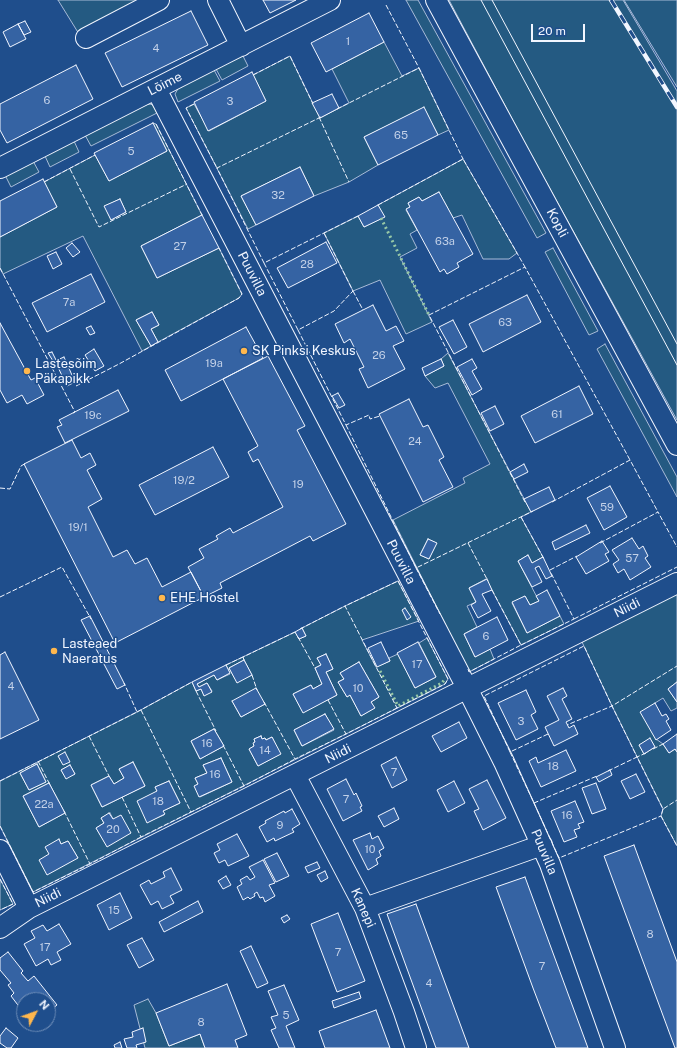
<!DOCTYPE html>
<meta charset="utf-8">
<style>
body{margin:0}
#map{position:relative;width:677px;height:1048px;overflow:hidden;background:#1f4e8c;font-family:"Public Sans",sans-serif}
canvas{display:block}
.north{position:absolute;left:16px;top:992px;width:40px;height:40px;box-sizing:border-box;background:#1f4e8c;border:1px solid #7391ba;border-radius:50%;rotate:49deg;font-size:11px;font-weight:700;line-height:16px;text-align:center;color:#f2f6ff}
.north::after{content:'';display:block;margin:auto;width:14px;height:18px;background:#ffb74d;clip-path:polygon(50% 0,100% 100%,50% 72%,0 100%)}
.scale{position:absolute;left:531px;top:24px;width:54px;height:18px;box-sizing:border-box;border:2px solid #f2f6ff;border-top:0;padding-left:5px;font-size:12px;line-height:14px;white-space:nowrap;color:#f2f6ff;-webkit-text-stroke:3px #1f4e8c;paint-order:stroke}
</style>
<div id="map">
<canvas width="677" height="1048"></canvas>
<div class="north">N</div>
<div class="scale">20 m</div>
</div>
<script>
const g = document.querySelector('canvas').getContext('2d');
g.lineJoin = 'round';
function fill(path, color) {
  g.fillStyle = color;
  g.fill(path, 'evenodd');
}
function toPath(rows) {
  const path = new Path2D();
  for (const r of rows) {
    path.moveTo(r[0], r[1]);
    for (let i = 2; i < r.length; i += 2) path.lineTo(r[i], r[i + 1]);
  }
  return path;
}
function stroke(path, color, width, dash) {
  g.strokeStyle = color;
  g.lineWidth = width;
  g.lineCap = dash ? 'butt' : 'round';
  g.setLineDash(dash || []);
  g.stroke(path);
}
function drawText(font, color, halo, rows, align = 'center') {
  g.font = font + ' "Public Sans",sans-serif';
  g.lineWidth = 3;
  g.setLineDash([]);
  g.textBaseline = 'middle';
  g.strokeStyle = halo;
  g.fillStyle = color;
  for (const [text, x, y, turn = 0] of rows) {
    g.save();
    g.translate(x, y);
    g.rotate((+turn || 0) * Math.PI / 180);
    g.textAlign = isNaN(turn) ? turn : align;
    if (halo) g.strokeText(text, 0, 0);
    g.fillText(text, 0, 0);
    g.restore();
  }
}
const green = toPath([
 [58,0,144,0,79,34,58,0],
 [406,0,418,0,546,233,537,238,406,0],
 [449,0,623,0,677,91,677,420,527,147,449,0],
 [624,0,677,0,677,87,624,0],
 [384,42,402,76,419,68,449,130,438,135,424,108,364,137,378,165,349,182,314,196,300,167,241,196,256,225,248,229,186,108,194,104,209,131,266,101,253,75,290,56,320,118,349,103,332,69,384,42],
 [243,56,248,66,222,80,216,69,243,56],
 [214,70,220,81,178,102,175,94,179,87,214,70],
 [150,104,153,105,157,113,91,146,85,135,145,105,150,104],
 [153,123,156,124,202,215,141,246,157,278,219,248,242,294,239,298,158,342,151,329,159,325,152,312,136,320,151,346,142,351,83,236,3,274,0,268,0,237,57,207,44,182,95,155,109,181,167,151,153,123],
 [120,199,126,212,111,220,105,206,120,199],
 [74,141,79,152,50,167,45,156,74,141],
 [463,159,517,253,509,259,483,259,462,215,453,218,439,192,422,201,419,197,408,203,410,207,406,210,417,230,410,234,417,248,400,257,432,322,406,334,380,280,353,291,324,233,358,216,364,227,384,217,378,205,463,159],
 [33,161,39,172,11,187,5,175,33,161],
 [553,248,598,331,589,335,545,252,553,248],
 [605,344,677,477,677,497,597,349,605,344],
 [448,353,531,512,521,517,543,557,532,563,528,555,518,561,539,601,530,605,525,596,512,603,527,633,560,616,564,624,521,645,486,579,469,588,476,602,467,606,477,627,464,634,475,657,490,649,494,659,469,672,393,520,465,483,463,478,490,464,448,383,435,388,425,376,444,366,441,359,448,353],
 [428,539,436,543,429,559,420,555,428,539],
 [398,581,419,621,362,640,376,667,390,661,389,658,398,654,415,688,436,677,419,643,427,638,448,679,445,684,33,892,0,826,0,781,137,712,192,682,196,691,201,689,204,695,212,691,207,683,199,687,197,684,214,675,217,680,230,674,226,665,295,632,299,639,306,636,302,628,345,606,398,581],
 [326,654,333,669,326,672,337,695,303,712,293,694,311,685,313,689,322,684,315,668,321,665,317,658,326,654],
 [244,660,252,675,237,682,229,668,244,660],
 [359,662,379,697,371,702,374,708,361,716,350,695,347,697,338,682,344,679,340,673,359,662],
 [232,701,265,704,241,717,232,701],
 [325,714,334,730,302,746,294,730,325,714],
 [214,729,224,746,200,759,191,741,214,729],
 [261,736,262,739,265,738,266,740,272,737,280,754,258,766,249,749,254,746,255,742,254,739,261,736],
 [221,758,232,782,200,797,195,786,198,784,195,778,207,773,203,765,221,758],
 [133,762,145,786,102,807,91,785,109,776,114,784,124,778,119,769,133,762],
 [37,764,46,782,29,790,20,773,37,764],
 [70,765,75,774,66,778,61,770,70,765],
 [169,781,180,803,163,811,164,815,147,822,157,791,155,787,169,781],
 [49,783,65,813,39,827,23,796,49,783],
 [110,813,113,819,107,846,96,828,104,823,101,818,110,813],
 [59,840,61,844,68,841,78,858,49,854,59,840],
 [677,591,677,682,668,689,677,702,677,708,671,711,663,698,655,703,656,739,663,744,669,753,675,749,677,752,677,846,661,816,663,809,612,706,582,642,597,632,677,591],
 [650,739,655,747,644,754,639,745,650,739],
 [0,879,13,904,0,910,0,879],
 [148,999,156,1013,169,1046,200,1034,205,1048,145,1048,134,1005,148,999]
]);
const building = toPath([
 [263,0,296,0,270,13,263,0],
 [191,11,208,45,122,87,105,53,191,11],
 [369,13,384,42,326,72,311,43,369,13],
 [25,21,31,32,24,35,18,24,25,21],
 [18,24,26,39,10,47,3,32,18,24],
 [76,65,93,99,7,143,0,130,0,104,76,65],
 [252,72,266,101,208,131,194,102,252,72],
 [332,94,339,108,320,118,312,103,332,94],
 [424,107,438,135,378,165,364,137,424,107],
 [153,123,167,151,109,181,94,153,153,123],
 [300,167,314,196,256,225,241,196,300,167],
 [43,179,57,207,0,237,0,201,43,179],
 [439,192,473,254,457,263,459,267,447,274,444,269,440,272,406,209,410,207,408,203,419,197,422,201,439,192],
 [120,199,126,212,111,220,104,206,120,199],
 [378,205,385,217,364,227,358,216,378,205],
 [202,215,219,248,157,278,141,246,202,215],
 [326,242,337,263,288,288,277,268,326,242],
 [72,243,80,252,73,257,66,248,72,243],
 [56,252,62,264,53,269,47,256,56,252],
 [91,274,105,302,47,332,32,303,91,274],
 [527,295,541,322,483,352,469,324,527,295],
 [373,305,386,331,396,326,404,341,393,346,405,369,368,388,359,369,364,367,350,339,344,343,335,324,373,305],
 [152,312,159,325,151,329,158,342,151,346,136,320,152,312],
 [453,320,467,347,454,354,439,327,453,320],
 [0,323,31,380,35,378,44,395,27,404,22,395,7,403,0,390,0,323],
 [91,326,95,333,90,335,86,328,91,326],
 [246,327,263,358,181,401,165,370,246,327],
 [94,349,104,366,95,371,85,355,94,349],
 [52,352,56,360,53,361,48,353,52,352],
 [268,356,305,426,297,430,346,524,313,541,310,536,220,583,222,588,204,597,188,567,204,558,199,549,218,539,216,536,230,528,233,533,283,507,258,459,253,462,248,452,258,446,223,379,268,356],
 [64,357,75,382,67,386,55,361,64,357],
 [441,359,444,366,425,376,422,368,441,359],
 [472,359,477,368,472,371,482,389,472,395,457,367,472,359],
 [579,386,593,414,535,443,521,416,579,386],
 [118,390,129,411,65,443,57,427,62,425,59,420,118,390],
 [338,393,345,405,339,408,332,396,338,393],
 [409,399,423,427,428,425,444,457,439,460,453,487,423,502,379,414,409,399],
 [495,406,504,424,490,431,481,413,495,406],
 [72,440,81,458,90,453,96,465,87,470,102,499,88,507,113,557,127,550,135,564,147,558,162,587,191,572,204,597,115,643,24,464,72,440],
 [213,447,229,477,155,515,139,485,213,447],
 [524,464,528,472,514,479,510,472,524,464],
 [610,486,627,517,604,530,587,498,610,486],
 [549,487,555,500,531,512,524,499,549,487],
 [586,525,590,533,555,550,552,542,586,525],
 [632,538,639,549,643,546,648,556,645,558,651,567,630,580,624,569,618,573,613,564,619,560,612,550,632,538],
 [428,539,437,543,429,559,420,555,428,539],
 [602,541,609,552,605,554,609,561,586,574,576,557,602,541],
 [528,555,532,563,543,557,552,576,546,579,539,566,535,568,542,582,532,587,518,561,528,555],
 [487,579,492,590,482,594,491,611,478,618,471,605,476,602,469,588,487,579],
 [547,590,560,616,527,633,512,602,525,596,530,605,539,601,536,596,547,590],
 [405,608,411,617,407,620,402,610,405,608],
 [90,616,125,685,117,689,81,620,90,616],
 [497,617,508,640,475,657,464,634,497,617],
 [302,628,306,636,299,639,295,632,302,628],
 [381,642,390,661,377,667,368,648,381,642],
 [418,642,436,677,415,688,397,653,418,642],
 [5,652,39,720,0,739,0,655,5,652],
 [326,654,333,669,326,672,337,695,303,713,293,694,311,685,313,689,322,684,315,668,321,665,317,658,326,654],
 [244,660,252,675,237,683,229,668,244,660],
 [359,662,379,697,371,702,375,708,361,716,350,695,347,697,338,682,344,679,340,673,359,662],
 [226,665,230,673,217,680,214,675,197,684,199,687,207,683,212,692,204,696,201,689,196,691,192,682,226,665],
 [677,682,677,702,668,689,677,682],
 [256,688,265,704,241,717,232,701,256,688],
 [563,688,567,696,562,699,572,719,566,722,569,728,574,725,578,734,554,746,545,727,559,720,547,696,563,688],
 [526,690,536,712,531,715,538,729,516,740,498,703,526,690],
 [655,703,662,716,666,714,669,719,666,721,671,730,656,740,640,712,655,703],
 [325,714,334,729,302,746,294,730,325,714],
 [459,722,467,738,441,752,432,736,459,722],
 [214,729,224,746,200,759,191,741,214,729],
 [677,734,677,752,675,749,669,753,663,744,677,734],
 [261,736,262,739,265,738,266,740,272,737,281,754,258,766,249,749,254,746,253,743,255,742,254,739,261,736],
 [650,738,655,747,644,754,639,745,650,738],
 [566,750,576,771,541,787,529,761,536,757,538,763,566,750],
 [65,752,70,762,63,765,58,756,65,752],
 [396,757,407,780,392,788,381,765,396,757],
 [221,758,232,782,199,797,194,786,198,784,195,778,207,773,203,765,221,758],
 [133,762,145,786,102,807,91,785,109,776,114,784,124,778,119,769,133,762],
 [37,764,46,782,29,790,20,773,37,764],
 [70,765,75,774,66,779,61,770,70,765],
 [610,770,612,775,599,782,596,777,610,770],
 [636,774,645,792,630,799,621,781,636,774],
 [346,779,354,795,356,793,362,806,360,807,362,811,343,821,327,789,346,779],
 [487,780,506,818,483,830,474,811,479,809,469,789,487,780],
 [169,781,180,803,163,811,165,814,147,823,137,801,157,791,155,787,169,781],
 [454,781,465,803,448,812,437,790,454,781],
 [49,783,65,813,39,827,23,796,49,783],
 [596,783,606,809,592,814,582,788,596,783],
 [575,801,584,822,578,824,580,828,574,830,577,837,564,842,551,811,575,801],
 [394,808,399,819,384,827,378,816,394,808],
 [292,809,300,824,292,829,294,832,275,841,274,838,267,842,259,827,266,823,265,821,284,811,285,813,292,809],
 [109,813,113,819,121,815,131,833,107,847,96,828,104,823,101,818,109,813],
 [370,833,372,839,378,836,384,848,379,851,381,856,376,859,378,864,368,870,353,840,370,833],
 [237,834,249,856,228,866,225,860,219,863,214,853,220,850,217,844,237,834],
 [59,839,61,844,68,841,78,858,47,875,39,860,49,854,45,847,59,839],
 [634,845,677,962,677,1048,675,1048,604,856,634,845],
 [277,853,289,876,276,882,264,859,277,853],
 [263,860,275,883,269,885,275,896,265,902,263,897,260,898,257,892,254,894,255,896,250,899,248,897,243,900,237,887,242,884,240,880,247,876,250,880,255,877,249,867,263,860],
 [317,862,320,868,308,873,305,867,317,862],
 [171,868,182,890,170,896,174,903,162,909,158,901,151,905,140,885,149,880,151,884,165,877,163,872,171,868],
 [325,871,328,878,321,882,317,875,325,871],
 [226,876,231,885,223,889,218,881,226,876],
 [525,877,588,1048,556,1048,533,988,496,887,525,877],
 [120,893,132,918,109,930,97,905,120,893],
 [198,901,203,912,164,932,159,922,198,901],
 [416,904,438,964,469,1048,436,1048,387,914,416,904],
 [338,913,365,981,337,992,311,924,338,913],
 [287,915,290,919,284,923,281,918,287,915],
 [59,924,71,944,57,952,61,960,51,965,48,959,36,966,24,944,35,938,31,931,43,925,47,931,59,924],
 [142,938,154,960,139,968,127,945,142,938],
 [251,946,268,983,257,988,240,951,251,946],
 [8,952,23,971,21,973,28,981,34,976,57,1005,48,1012,48,1000,24,1000,24,1013,11,996,14,993,8,985,11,983,0,970,0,958,8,952],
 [227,984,247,1035,235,1040,238,1048,205,1048,200,1034,169,1046,156,1013,227,984],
 [284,985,299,1020,286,1026,295,1048,279,1048,271,1030,276,1028,271,1017,278,1015,268,991,284,985],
 [359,992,361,998,334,1008,332,1001,359,992],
 [376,1010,390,1048,325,1048,319,1031,376,1010],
 [6,1028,18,1038,11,1048,7,1048,0,1043,0,1036,6,1028],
 [143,1028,146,1042,136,1045,137,1048,127,1048,124,1039,133,1037,132,1032,143,1028],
 [120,1042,122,1048,115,1048,114,1045,120,1042]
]);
const minor = toPath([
 [218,0,241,46],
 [436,0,677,445],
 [86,38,159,0],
 [156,89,467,688,504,762,550,864,615,1048],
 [0,168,330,0],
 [295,775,365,908,404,1012,416,1048],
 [0,850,29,908],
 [365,908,542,845],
 [0,928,29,908,677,583]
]);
const tram = toPath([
 [481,0,677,365],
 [492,0,677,344]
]);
const rail = toPath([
 [611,0,677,107]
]);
const hedge = toPath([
 [381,218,429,315],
 [380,671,398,706,442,683,445,679]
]);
const fence = toPath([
 [386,5,419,68],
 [253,75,290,56,313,104],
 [194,104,186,108,217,168],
 [337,109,419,68,463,159],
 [319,117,349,182],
 [321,117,217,168,264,263,358,216],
 [156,124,202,215],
 [70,169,99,227,187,184],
 [44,182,95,155],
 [378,205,463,159,525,267],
 [264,263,298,330,334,311,353,291,324,233],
 [0,268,75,412,73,413],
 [353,291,363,310],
 [298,330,346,425,369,415,370,419,380,416],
 [76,386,119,364,239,298,242,294,219,248],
 [346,425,416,568,533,511],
 [0,488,10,489,21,466,26,463],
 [525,502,429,315,525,267,630,460],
 [552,502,630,460,658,512],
 [521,517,544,559],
 [468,543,488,581],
 [600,543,658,512,677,547],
 [416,568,440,614],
 [550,570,577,556],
 [398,581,448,679,445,684,397,708,345,606,398,581],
 [0,597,62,567,91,619],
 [574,619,677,567],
 [300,629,345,606],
 [298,637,315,668],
 [521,645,574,619,551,573],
 [244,660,243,657,295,632],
 [226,665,243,657],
 [468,669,469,672,521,645,491,588],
 [252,675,257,690],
 [196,691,216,731],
 [328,700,346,734,397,708],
 [264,702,295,759,346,734],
 [141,710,191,812,244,786],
 [137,712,192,682],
 [548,734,510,752,484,696,584,646,612,706,567,725],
 [89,736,109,776],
 [223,745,244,786,295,759],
 [653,749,663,744],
 [510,752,534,803,597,776],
 [646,753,637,757,612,706,677,666],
 [38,761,50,785],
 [608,771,637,757,663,809,677,800],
 [0,781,137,712,124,683],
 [122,797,141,837,191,812],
 [534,803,559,858,661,816],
 [663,809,661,816,677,846],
 [64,811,90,864,141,837],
 [0,826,33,892,90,864],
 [0,879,13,904,0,910]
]);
const markers = [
 [244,351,4,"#ffb74d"],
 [27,371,4,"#ffb74d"],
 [162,598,4,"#ffb74d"],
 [54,651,4,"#ffb74d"]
];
const numberNames = [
 ["1",348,42],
 ["4",156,49],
 ["6",47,101],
 ["3",230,102],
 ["65",401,136],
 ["5",131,152],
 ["32",278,196],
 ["63a",445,242],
 ["27",180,247],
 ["28",307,265],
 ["7a",69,303],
 ["63",505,323],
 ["26",379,356],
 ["19a",214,364],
 ["61",557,415],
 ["19c",93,416],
 ["24",415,442],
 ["19/2",184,481],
 ["19",298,485],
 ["59",607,508],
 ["19/1",78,528],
 ["57",632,559],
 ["6",486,637],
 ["17",417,665],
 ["4",11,687],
 ["10",358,689],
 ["3",521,722],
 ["16",207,744],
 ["14",265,751],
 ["18",553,767],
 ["7",394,773],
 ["16",215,775],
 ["7",346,800],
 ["18",158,802],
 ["22a",44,805],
 ["16",567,816],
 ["9",280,826],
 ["20",113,830],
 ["10",370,850],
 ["15",114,911],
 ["8",650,935],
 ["17",45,948],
 ["7",338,953],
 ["7",542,967],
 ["4",429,984],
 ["5",286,1016],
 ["8",201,1023]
];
const streetNames = [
 ["Lõime",165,84,-27],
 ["Kopli",557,223,62],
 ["Puuvilla",252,274,63],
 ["Puuvilla",401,562,63],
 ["Niidi",627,608,-27],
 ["Niidi",338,754,-27],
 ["Puuvilla",544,852,67],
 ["Niidi",48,898,-27],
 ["Kanepi",363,908,66]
];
const poiNames = [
 ["SK Pinksi Keskus",252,351],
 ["Lastesõim",35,364],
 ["Päkapikk",35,379],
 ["EHE Hostel",170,598],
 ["Lasteaed",62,644],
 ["Naeratus",62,659]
];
fill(green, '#245a82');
stroke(green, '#a8bbd7', 1);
fill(building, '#3563a3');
stroke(building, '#f2f6ff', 1);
stroke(minor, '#f2f6ff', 22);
stroke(minor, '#1f4e8c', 20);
stroke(tram, '#f2f6ff', 1);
stroke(rail, '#f2f6ff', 4.5);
stroke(rail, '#1f4e8c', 3, [9]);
stroke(hedge, '#97c8a6', 3, [2, 3]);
stroke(fence, '#f2f6ff', 1, [5, 2]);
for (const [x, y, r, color] of markers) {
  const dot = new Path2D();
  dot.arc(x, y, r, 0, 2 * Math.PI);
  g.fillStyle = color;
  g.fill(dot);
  stroke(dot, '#1f4e8c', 1.5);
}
drawText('11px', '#c3d1e8', null, numberNames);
drawText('13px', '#f2f6ff', '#1f4e8c', streetNames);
drawText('13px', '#f2f6ff', '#1f4e8c', poiNames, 'left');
</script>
